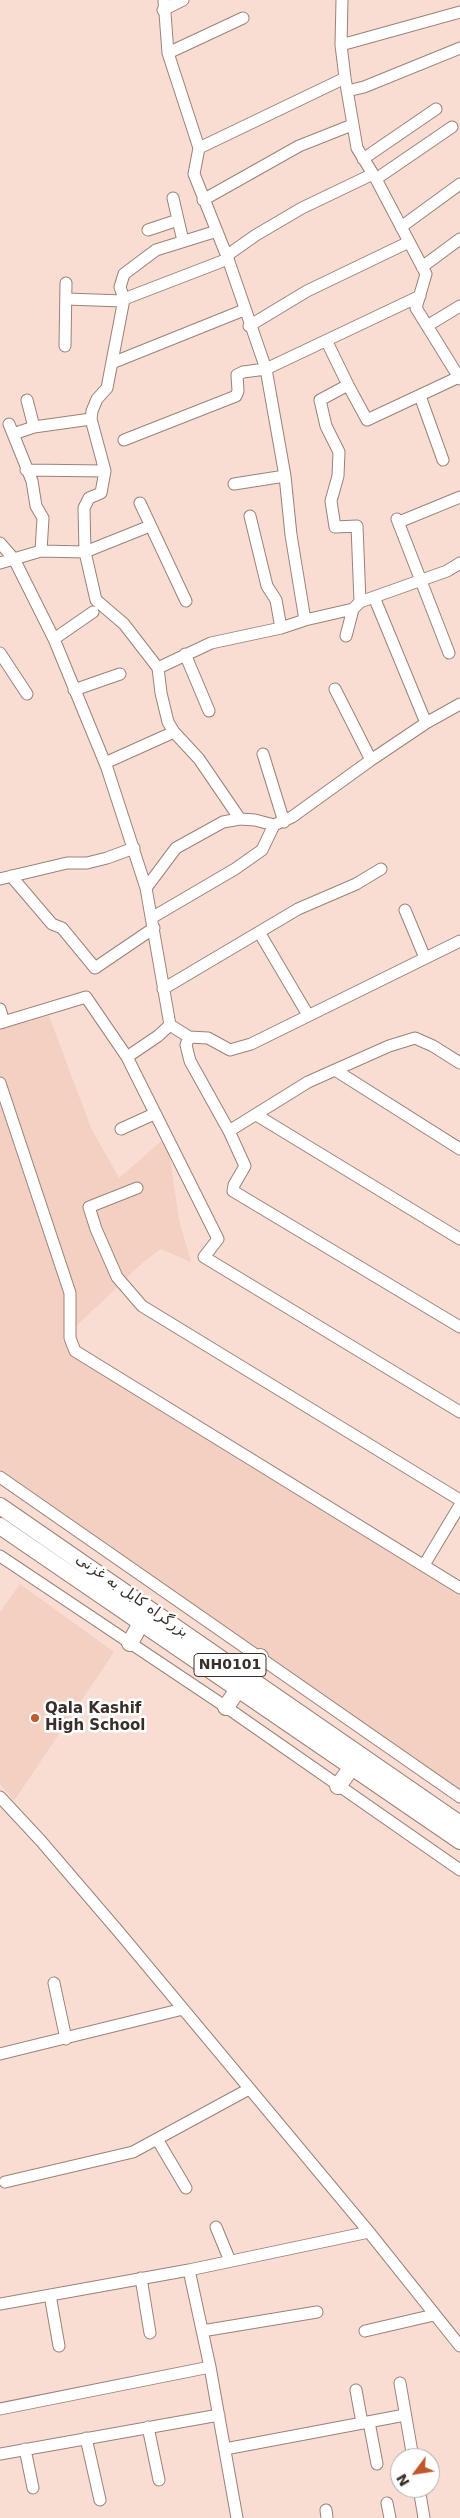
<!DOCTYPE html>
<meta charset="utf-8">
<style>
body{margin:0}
#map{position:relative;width:460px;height:2518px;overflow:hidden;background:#f9ddd2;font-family:"DejaVu Sans",sans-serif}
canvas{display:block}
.north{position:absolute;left:390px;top:2448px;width:50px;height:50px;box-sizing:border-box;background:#fff;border:1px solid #b0acaa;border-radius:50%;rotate:239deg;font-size:14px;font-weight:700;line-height:20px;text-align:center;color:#392f2a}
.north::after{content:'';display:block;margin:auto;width:18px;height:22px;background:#bf592c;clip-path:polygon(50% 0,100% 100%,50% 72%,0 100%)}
</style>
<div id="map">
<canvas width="460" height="2518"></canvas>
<div class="north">N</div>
</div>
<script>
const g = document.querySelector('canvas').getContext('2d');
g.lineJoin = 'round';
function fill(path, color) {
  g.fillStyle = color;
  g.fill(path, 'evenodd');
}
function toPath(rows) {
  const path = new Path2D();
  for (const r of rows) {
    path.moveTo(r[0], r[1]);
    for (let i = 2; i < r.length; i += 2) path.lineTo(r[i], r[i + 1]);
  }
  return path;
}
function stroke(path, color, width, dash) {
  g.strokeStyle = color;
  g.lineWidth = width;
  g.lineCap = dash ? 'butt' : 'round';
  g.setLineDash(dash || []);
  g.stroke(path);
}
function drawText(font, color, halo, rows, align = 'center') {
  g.font = font + ' "DejaVu Sans","Noto Sans Arabic",sans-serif';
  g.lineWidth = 5;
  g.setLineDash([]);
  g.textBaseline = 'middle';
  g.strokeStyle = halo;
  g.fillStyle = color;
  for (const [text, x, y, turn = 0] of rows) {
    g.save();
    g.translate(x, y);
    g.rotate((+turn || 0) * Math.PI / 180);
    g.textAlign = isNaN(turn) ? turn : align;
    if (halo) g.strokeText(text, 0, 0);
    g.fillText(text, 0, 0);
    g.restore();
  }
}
const built = toPath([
 [49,1016,91,1128,119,1178,167,1136,179,1220,191,1262,161,1249,142,1263,62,1340,279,1476,460,1584,460,1792,0,1469,0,1029],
 [20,1584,114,1652,14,1801,0,1784,0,1612]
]);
const minor = toPath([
 [164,0,168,53,199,148,194,174,228,259,266,369,285,476,291,535,305,620],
 [342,0,341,45,345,78,357,148,376,179,426,274,416,308,460,379],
 [163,10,183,0],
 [341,45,460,12],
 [168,53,243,18],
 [347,91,364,87,460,48],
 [199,148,345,78],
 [363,159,436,109],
 [376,179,452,127],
 [173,198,183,241],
 [203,200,299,146,352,125],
 [401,227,460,184],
 [148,230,178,220],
 [217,231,156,250,124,274,120,287,124,299,107,388,97,399,92,411,91,419,105,471,101,493,89,498,84,508,85,552,96,600,124,624,158,668,161,693,168,722,174,732,199,759,240,819,255,820,274,825],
 [422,267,460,239],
 [66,299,123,301],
 [124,299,228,259,229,254,256,235,302,208,373,174],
 [249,326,307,291,409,242],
 [427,326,460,306],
 [327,342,348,385,320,400,326,426,339,452,338,476,331,501,335,527,357,526,360,602],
 [65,346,66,283],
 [112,363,244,310],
 [348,385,367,420,459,377],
 [420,396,443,460],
 [27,400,34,427],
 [9,424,32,481,36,506,43,518,41,551],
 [13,434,34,427,91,419],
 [124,440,236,396,238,391,237,375,243,372,266,369,420,296],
 [26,470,105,471],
 [234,484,285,476],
 [140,503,186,601],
 [250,516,267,586,276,600,281,628],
 [397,519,449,653],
 [399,522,460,497],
 [0,543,14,559,54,639,107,768,146,888,170,1025,158,1036,127,1057],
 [0,563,41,551,85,552,150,526],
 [374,597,426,723],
 [346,636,353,609,360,602,447,571,460,563],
 [54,639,93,612],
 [0,653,27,694],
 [185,654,209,711],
 [158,668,211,643,281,628,305,620,353,609],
 [335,689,371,760],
 [74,690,120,674],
 [263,754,284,822],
 [105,763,174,732],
 [11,876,52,924,62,928,95,968,154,928],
 [0,879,67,863,87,863,107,858,134,848],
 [146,888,176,848,223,822,240,819],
 [405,910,425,958],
 [153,917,235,869,262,850,274,825,292,817,371,760,426,723,460,704],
 [259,932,308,1015],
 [163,989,298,909,356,884,381,869],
 [0,1009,4,1022],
 [0,1023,86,997,127,1057,218,1239,204,1257,460,1412],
 [170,1025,189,1037,208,1038,230,1050,251,1044,460,941],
 [189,1037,186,1045,190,1061,229,1131],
 [460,1063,433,1046,415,1038,389,1046,308,1082,229,1131,245,1166,234,1185,233,1191,460,1327],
 [335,1070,460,1149],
 [0,1083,70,1293,70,1338,75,1351,460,1588],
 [258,1116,460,1239],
 [121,1129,154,1114],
 [137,1188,89,1207,96,1229,117,1277,142,1306,460,1500],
 [0,1477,460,1797],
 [0,1556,226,1707,460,1870],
 [424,1565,460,1505],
 [0,1797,41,1841,119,1932,369,2232,460,2346],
 [54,1983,66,2039],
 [0,2054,183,2009],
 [157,2139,186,2188],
 [5,2182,133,2152,249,2089],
 [216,2227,230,2261],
 [189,2270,210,2367,237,2518],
 [141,2278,150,2333],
 [50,2295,59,2346],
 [0,2304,189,2270,369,2232],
 [202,2331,317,2312],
 [365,2331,434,2315],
 [400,2383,413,2458],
 [356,2390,362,2423],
 [0,2409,210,2367],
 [369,2422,377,2464],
 [148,2427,159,2480],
 [86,2438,100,2500],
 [25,2449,33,2488],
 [225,2449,405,2415],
 [0,2454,219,2415],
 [419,2488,424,2518],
 [387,2503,390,2518],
 [326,2510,327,2518]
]);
const highway = toPath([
 [0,1506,460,1824],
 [0,1526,460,1841],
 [130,1643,141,1623],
 [226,1707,260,1657],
 [338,1786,352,1767]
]);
const markers = [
 [35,1718,5,"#bf592c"]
];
const shields = [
 [230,1665,72]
];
const shieldNames = [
 ["NH0101",230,1665]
];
const streetNames = [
 ["بزرگراه کابل به غزنی",132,1596,35]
];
const poiNames = [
 ["Qala Kashif",45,1709],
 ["High School",45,1726]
];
fill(built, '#f3d0c2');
stroke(minor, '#9b8278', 13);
stroke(highway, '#9b8278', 18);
stroke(minor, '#fff', 11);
stroke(highway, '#fff', 16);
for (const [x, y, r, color] of markers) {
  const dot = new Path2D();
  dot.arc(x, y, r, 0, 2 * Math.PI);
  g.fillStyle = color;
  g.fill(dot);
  stroke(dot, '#fff', 2);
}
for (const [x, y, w] of shields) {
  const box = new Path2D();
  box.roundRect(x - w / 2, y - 11.5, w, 23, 4);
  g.fillStyle = '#fff';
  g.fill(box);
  stroke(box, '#392f2a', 1);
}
drawText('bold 14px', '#392f2a', null, shieldNames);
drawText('15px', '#392f2a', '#fff', streetNames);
drawText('bold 15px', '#392f2a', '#fff', poiNames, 'left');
</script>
